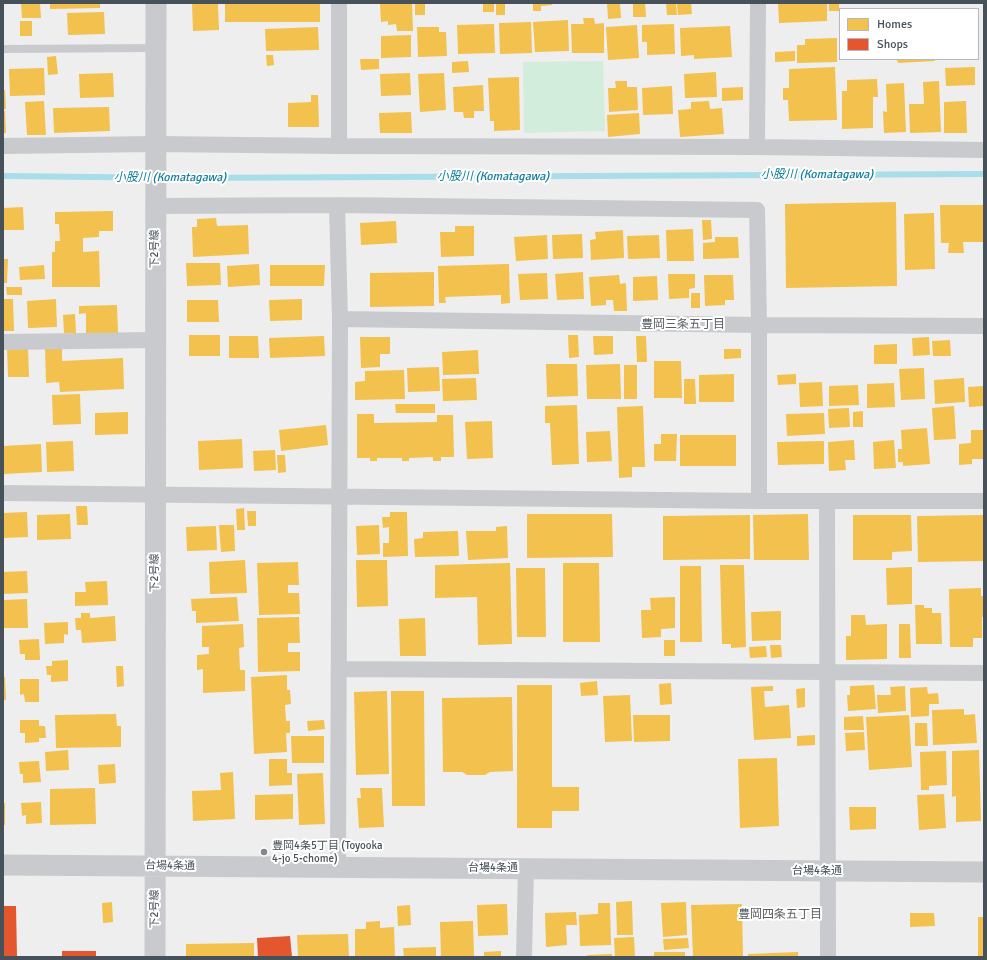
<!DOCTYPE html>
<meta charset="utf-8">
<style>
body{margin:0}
#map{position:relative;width:987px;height:960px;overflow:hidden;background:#efeeee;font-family:Signika,sans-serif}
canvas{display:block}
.frame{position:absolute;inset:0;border:4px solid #46515a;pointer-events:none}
.legend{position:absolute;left:839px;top:8px;width:140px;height:52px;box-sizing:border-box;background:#fff;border:1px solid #b5b9bd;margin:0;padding:5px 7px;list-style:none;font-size:12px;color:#46515a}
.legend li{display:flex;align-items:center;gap:8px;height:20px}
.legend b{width:20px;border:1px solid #b5b9bd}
</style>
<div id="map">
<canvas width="987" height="960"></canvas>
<div class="frame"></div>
<ul class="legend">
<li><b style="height:11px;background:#f2c14e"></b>Homes</li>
<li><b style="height:11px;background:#e4572e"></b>Shops</li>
</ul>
</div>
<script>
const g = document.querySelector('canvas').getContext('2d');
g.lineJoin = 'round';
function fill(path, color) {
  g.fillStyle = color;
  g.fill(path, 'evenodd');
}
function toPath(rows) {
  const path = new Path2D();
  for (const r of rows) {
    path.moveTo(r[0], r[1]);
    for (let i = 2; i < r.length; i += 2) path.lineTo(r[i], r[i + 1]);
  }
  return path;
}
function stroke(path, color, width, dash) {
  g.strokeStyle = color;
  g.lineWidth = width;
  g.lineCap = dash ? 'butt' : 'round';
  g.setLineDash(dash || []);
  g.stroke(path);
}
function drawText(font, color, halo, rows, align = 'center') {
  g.font = font + ' Signika,"Noto Sans JP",sans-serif';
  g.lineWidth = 4;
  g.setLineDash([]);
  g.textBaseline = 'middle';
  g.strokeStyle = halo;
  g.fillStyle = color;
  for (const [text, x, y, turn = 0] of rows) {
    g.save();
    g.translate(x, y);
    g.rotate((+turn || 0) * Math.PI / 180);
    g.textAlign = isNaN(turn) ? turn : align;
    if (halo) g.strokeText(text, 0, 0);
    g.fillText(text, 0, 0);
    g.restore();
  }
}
const green = toPath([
 [603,61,605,131,524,133,523,62]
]);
const homes = toPath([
 [21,3,40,3,41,18,22,18],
 [50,3,100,3,100,8,50,9],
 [192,3,218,3,219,30,193,31],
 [225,3,320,3,320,22,225,22],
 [392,3,412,3,413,31,397,31,396,24,388,25,388,21,381,22,380,4],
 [415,3,425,3,425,15,415,15],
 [483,3,494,3,494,12,483,12],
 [496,3,505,3,505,15,496,15],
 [533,3,552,3,552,5,541,6,541,11,533,11],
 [607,3,620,3,621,18,608,19],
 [633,3,645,3,646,17,633,17],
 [666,3,676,3,677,15,667,15],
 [677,3,691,3,692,14,678,15],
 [778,3,827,3,827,21,779,23],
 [829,3,839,3,839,11,829,11],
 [104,12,105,34,68,35,67,13],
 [583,18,594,18,595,24,604,23,604,53,572,53,571,24,584,24],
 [568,20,569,51,535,52,533,22],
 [20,21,32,21,32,36,20,36],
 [531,22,532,53,500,54,499,23],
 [494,24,495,53,458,54,457,25],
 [674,24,675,54,647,55,647,42,642,42,642,25],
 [637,25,639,58,608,60,606,27],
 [730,26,732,57,694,59,694,55,681,56,680,28],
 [318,27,319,50,266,51,265,29],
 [417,27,439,27,439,32,446,32,447,56,418,57],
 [411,35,411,57,381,58,381,36],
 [837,38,837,62,797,63,797,45,805,45,805,39],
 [795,51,795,61,775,62,775,52],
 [266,55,273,55,274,65,267,66],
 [56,56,58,74,48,75,47,57],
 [360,59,379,59,379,69,361,70],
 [897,59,935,59,935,61,898,63],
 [468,61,469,72,452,73,452,62],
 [835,67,837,120,789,121,788,100,783,100,783,88,789,88,789,69],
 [975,67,975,85,946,86,945,68],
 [44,68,45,95,10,96,9,69],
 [716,72,717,97,685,98,684,74],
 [113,73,114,97,80,98,79,74],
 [410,73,411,95,381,96,380,74],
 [444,73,446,110,420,112,418,74],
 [519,77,520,130,494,131,494,121,490,121,488,78],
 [877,79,878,97,873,97,873,128,842,129,842,91,847,91,847,80],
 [615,81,627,81,627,87,637,87,638,110,609,112,608,88,616,88],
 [939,81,941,132,910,133,909,104,924,104,923,82],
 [904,83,906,132,884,133,883,111,887,112,886,84],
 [483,85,484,111,474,111,474,118,464,118,463,112,454,112,453,87],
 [672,86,673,114,643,115,642,88],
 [743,87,743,100,722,101,722,88],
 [3,90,5,90,6,109,3,109],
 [311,95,318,95,319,127,288,127,288,103,311,102],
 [44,101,46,135,27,135,25,102],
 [709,101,710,109,722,108,724,134,680,137,678,110,691,109,691,102],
 [966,101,967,133,944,133,944,102],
 [109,107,110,131,54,133,53,108],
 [3,111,5,111,6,133,3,133],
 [411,112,412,133,380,133,379,113],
 [639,113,640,134,608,137,607,115],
 [896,202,897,286,786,288,785,204],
 [940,205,984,205,984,242,963,242,964,253,948,253,949,243,941,243],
 [23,207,24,230,3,230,3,208],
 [113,211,113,231,99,231,99,237,83,238,83,252,99,251,100,287,52,287,52,252,55,252,55,241,60,241,59,224,55,224,55,212],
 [934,213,935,269,905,270,904,214],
 [216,218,217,226,248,225,249,254,193,257,192,227,197,227,197,219],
 [702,220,711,220,712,239,703,240],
 [396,221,397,243,361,245,360,223],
 [455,226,474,226,474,256,441,257,440,232,455,232],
 [693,229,694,261,667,261,666,230],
 [623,230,624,258,591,260,590,240,596,239,595,232],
 [582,234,583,258,553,259,552,235],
 [547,235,548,259,516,261,514,237],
 [659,235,660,258,628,259,627,236],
 [715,237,738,237,739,258,703,259,703,243,715,242],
 [3,259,8,259,7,283,3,283],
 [186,263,220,263,221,285,187,286],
 [259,264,260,285,228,287,227,266],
 [509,264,510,303,501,304,501,295,445,297,446,303,439,303,438,266],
 [44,265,45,279,20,280,19,267],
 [270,265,325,265,324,286,270,286],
 [434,272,434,306,370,307,370,273],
 [583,272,584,299,557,300,555,274],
 [547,273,548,299,520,300,518,274],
 [668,274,695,274,695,288,689,289,689,298,669,299],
 [619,275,620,284,626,283,627,311,614,311,613,300,606,300,606,305,591,306,589,277],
 [704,275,733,275,734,300,725,300,725,305,705,306],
 [657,276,658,300,633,301,633,277],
 [6,287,22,287,22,295,7,295],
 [691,293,700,293,700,308,691,308],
 [3,299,13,299,14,331,3,331],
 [56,299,57,327,28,328,27,301],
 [302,299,302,320,270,321,269,300],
 [187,300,218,300,219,322,187,322],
 [117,305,118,334,86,335,86,313,79,314,79,306],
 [75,314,76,333,64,333,63,315],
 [189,335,220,335,220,356,189,356],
 [568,335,578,335,579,357,569,358],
 [229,336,258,336,259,358,229,358],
 [324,336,325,356,270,358,269,338],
 [593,336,613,336,613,354,594,355],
 [636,336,646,336,647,362,637,362],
 [360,337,390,337,390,354,380,354,380,367,361,368],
 [929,337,930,355,913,356,912,338],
 [950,340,951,356,933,356,932,341],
 [897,344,897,364,874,364,874,345],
 [62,345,62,361,123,358,124,389,60,392,59,382,46,383,45,346],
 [7,347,28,347,29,377,8,377],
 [724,349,741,349,741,358,724,359],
 [478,350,479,374,443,375,442,352],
 [654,361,681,361,682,398,654,398],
 [546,364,577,364,578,396,547,397],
 [620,364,621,399,587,399,586,365],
 [624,365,637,365,637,399,624,399],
 [439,367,440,391,408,392,407,368],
 [924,368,925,399,901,400,899,369],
 [404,370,405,399,355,400,355,382,365,381,365,371],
 [734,374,734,402,699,402,699,375],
 [796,374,796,384,778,385,777,375],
 [476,378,477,400,443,401,442,379],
 [964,378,965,402,935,404,934,380],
 [684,379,695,379,696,404,684,404],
 [822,382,823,406,800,407,799,383],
 [894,383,895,407,867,408,867,384],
 [858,385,859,405,829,406,829,386],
 [984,386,984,406,969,407,968,387],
 [80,394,81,424,53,425,52,395],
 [395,404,435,404,435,413,396,413],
 [577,405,579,464,552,465,550,423,545,423,545,406],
 [643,406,645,467,632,467,632,477,619,478,617,407],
 [954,406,956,439,934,440,932,408],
 [849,408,850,427,829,428,828,409],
 [863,411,863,427,853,427,853,412],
 [128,412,128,434,95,435,95,413],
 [824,413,825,434,787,436,786,414],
 [357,414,374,414,374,423,437,422,437,415,453,415,454,457,441,457,441,461,433,461,433,457,409,458,409,461,402,461,402,458,377,458,377,461,370,461,370,458,357,458],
 [492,421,493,458,467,459,465,422],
 [326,425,328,445,281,451,279,430],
 [927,428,930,464,903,466,903,462,898,462,898,449,902,449,901,430],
 [971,430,984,430,984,459,972,459,972,464,959,465,959,444,971,443],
 [610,431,612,461,587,462,586,432],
 [661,434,677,434,676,461,654,461,654,444,661,444],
 [680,435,736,435,736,466,680,466],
 [242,439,243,468,199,470,198,441],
 [854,440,855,460,845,460,846,470,829,471,828,442],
 [894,440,896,468,874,469,873,442],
 [73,441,74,471,47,472,46,442],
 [824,441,824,464,778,465,777,442],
 [41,444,42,472,3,474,3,446],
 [275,450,276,470,254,471,253,451],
 [277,455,285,455,286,472,278,473],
 [76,506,87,506,88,525,77,525],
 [244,508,245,530,237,530,236,509],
 [247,511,256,511,256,526,248,526],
 [27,512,28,537,3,538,3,513],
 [390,512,407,512,408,556,383,557,383,543,389,543,389,527,383,528,382,517,390,517],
 [70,514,71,539,37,540,37,515],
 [527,514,612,514,613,557,527,558],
 [808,514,809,560,754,560,753,515],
 [750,515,750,559,663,560,663,516],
 [853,515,911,515,912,551,892,552,892,560,853,560],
 [984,515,984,561,918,562,917,516],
 [219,525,234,525,235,551,221,552],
 [379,525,380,554,357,555,356,526],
 [216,526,217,550,187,551,186,527],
 [507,526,508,558,468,560,466,531,496,531,496,527],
 [458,531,459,556,415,557,414,539,423,538,423,532],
 [245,560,247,593,210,594,209,562],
 [356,560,387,560,388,606,357,607],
 [298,562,299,585,288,585,288,593,299,593,300,614,259,615,257,563],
 [510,563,512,644,478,645,477,597,435,598,435,565],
 [563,563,599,563,600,642,563,642],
 [720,565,744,565,746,647,731,648,731,644,722,644],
 [680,566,701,566,702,642,680,642],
 [912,567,912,604,887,605,886,568],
 [516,568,545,568,546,637,517,637],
 [27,571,28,593,3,594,3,572],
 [107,581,108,605,75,606,75,592,86,592,85,582],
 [981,588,981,596,984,596,984,617,982,617,982,638,973,638,973,647,950,647,949,589],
 [237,597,239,621,196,623,196,611,192,611,191,599],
 [675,597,675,628,661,629,661,637,642,638,641,610,651,610,650,598],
 [27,599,28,628,3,628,3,600],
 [915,605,924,605,924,608,932,608,932,613,941,613,942,644,916,644],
 [781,611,781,640,752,641,751,612],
 [81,613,90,613,90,618,115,616,116,641,82,643,81,630,76,630,75,618,81,618],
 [851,615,865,615,866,625,887,624,887,659,846,660,846,636,851,636],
 [299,617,300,643,288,643,288,652,300,652,300,671,258,672,257,618],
 [425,618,426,656,400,656,399,619],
 [68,622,68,635,64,634,64,643,45,644,44,623],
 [243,624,244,647,239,648,240,670,245,670,245,691,203,693,203,669,197,670,197,655,209,654,209,647,202,647,202,626],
 [899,624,910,624,911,658,899,658],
 [39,639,40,660,25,660,25,654,20,654,19,640],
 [664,640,675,640,675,656,664,656],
 [770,645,781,645,782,657,771,658],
 [766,646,767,657,750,658,749,647],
 [68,660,68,681,51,682,51,675,47,675,46,666,52,666,52,661],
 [116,666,123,666,124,686,117,687],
 [287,675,287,690,290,690,291,704,285,705,286,721,290,721,290,733,286,733,287,752,254,754,251,677],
 [3,677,5,677,6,700,3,700],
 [20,679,39,679,39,702,25,702,24,694,20,695],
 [597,681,598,695,581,696,580,683],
 [671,683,672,704,660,705,659,684],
 [517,685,552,685,552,787,579,787,579,811,552,811,552,828,517,828],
 [874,685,876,709,848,711,847,695,850,695,850,686],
 [773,686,773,691,764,691,765,707,789,705,791,738,754,740,751,687],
 [905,686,906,711,878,713,877,695,891,695,890,687],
 [927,687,928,694,938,693,939,704,929,704,929,716,911,717,910,688],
 [805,688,805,707,797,708,796,689],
 [387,691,389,774,356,775,354,692],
 [391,691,424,691,425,806,392,806],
 [630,695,632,741,605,742,603,696],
 [512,697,513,771,490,772,485,775,467,775,462,772,443,772,442,698],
 [964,709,964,715,975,714,977,743,933,745,932,710],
 [116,714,117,726,121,726,121,747,56,748,55,715],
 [633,715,670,715,670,741,634,742],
 [909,715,912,767,869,770,866,717],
 [863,716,864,730,844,730,844,717],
 [20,720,39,720,39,726,45,726,46,738,39,738,39,742,25,743,25,733,20,733],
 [324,720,325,729,308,731,307,721],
 [915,723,927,723,928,746,915,746],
 [864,732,865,750,846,751,845,733],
 [815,735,815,745,797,746,797,736],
 [291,736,324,736,324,763,292,763],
 [68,750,69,770,46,771,45,752],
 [979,750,981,821,956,822,956,796,952,797,952,751],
 [946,751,947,785,929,786,929,790,921,790,920,752],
 [777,758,779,826,740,828,738,759],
 [269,759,287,759,287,773,292,773,292,785,269,786],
 [39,761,41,782,23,783,23,774,20,774,19,762],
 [115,764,116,783,99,784,98,765],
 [233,772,235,819,193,821,192,791,221,790,220,773],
 [323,773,325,824,299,825,297,774],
 [95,788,96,824,50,825,50,789],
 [360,788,382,788,384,827,359,828,357,798,361,798],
 [293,794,293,819,255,820,255,795],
 [944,794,946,828,919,830,917,795],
 [41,802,42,823,26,824,26,815,22,816,21,803],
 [3,803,5,803,5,825,3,825],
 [849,807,876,807,876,829,850,830],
 [632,901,633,935,617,935,616,902],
 [112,902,113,922,103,923,102,903],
 [686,902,687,935,663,937,661,903],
 [598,903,610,903,611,945,580,946,579,915,598,914],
 [507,904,508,935,478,936,477,905],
 [742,904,743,957,693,957,691,905],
 [410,905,411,925,398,926,397,906],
 [576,912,577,925,566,925,567,945,546,947,545,913],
 [910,913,934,913,935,926,910,927],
 [978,917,984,917,984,957,978,957],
 [380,921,380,928,394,927,395,957,355,957,355,929,366,929,366,922],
 [473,921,474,957,441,957,440,922],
 [348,934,349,957,298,957,297,935],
 [634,937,635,957,615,957,614,938],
 [688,938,689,948,664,950,663,939],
 [254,943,254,957,186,957,186,944],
 [436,947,436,957,404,957,403,948],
 [501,951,501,957,484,957,484,952],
 [654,952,685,952,685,957,654,957],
 [798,952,798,957,748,957,748,954],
 [612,954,612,957,587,957,587,955]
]);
const shops = toPath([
 [3,906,16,906,17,957,3,957],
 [290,936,292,957,258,957,257,938],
 [62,951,96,951,96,957,62,957]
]);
const stream = toPath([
 [3,176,185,178,984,174]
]);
const service = toPath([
 [3,49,155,48]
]);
const minor = toPath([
 [339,3,339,146],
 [3,146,155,144,339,146,757,147,984,150],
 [757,147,758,3],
 [337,205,340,319,338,868],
 [155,206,337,205,757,210,759,325,759,501],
 [340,319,759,325,984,326],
 [3,342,155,340],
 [3,493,759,501,984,501],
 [827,501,828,957],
 [339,669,984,673],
 [524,957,526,868]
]);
const tertiary = toPath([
 [3,865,984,872],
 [155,957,156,3]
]);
const markers = [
 [264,852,4,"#81888e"]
];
const streetNames = [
 ["下2号線",155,249,-90],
 ["下2号線",155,573,-90],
 ["台場4条通",170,866,1],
 ["台場4条通",493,868],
 ["台場4条通",817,871],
 ["下2号線",155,909,-90]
];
const poiNames = [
 ["豊岡4条5丁目 (Toyooka",272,846],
 ["4-jo 5-chome)",272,859]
];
const waterNames = [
 ["小股川 (Komatagawa)",817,175],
 ["小股川 (Komatagawa)",493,177],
 ["小股川 (Komatagawa)",170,178]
];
const neighbourhoodNames = [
 ["豊岡三条五丁目",683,325],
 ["豊岡四条五丁目",780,915]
];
fill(green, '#d3eddd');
fill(homes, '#f2c14e');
fill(shops, '#e4572e');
stroke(stream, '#a8ddea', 6);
stroke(service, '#c8cacd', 8);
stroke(minor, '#c8cacd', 16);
stroke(tertiary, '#c8cacd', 21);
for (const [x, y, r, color] of markers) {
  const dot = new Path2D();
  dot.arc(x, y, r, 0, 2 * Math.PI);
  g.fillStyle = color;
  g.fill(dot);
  stroke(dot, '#fff', 1.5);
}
drawText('11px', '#46515a', '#fff', streetNames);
drawText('11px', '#46515a', '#fff', poiNames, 'left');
drawText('italic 12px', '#107f9c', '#fff', waterNames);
drawText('12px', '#5a5e62', '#fff', neighbourhoodNames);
</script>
